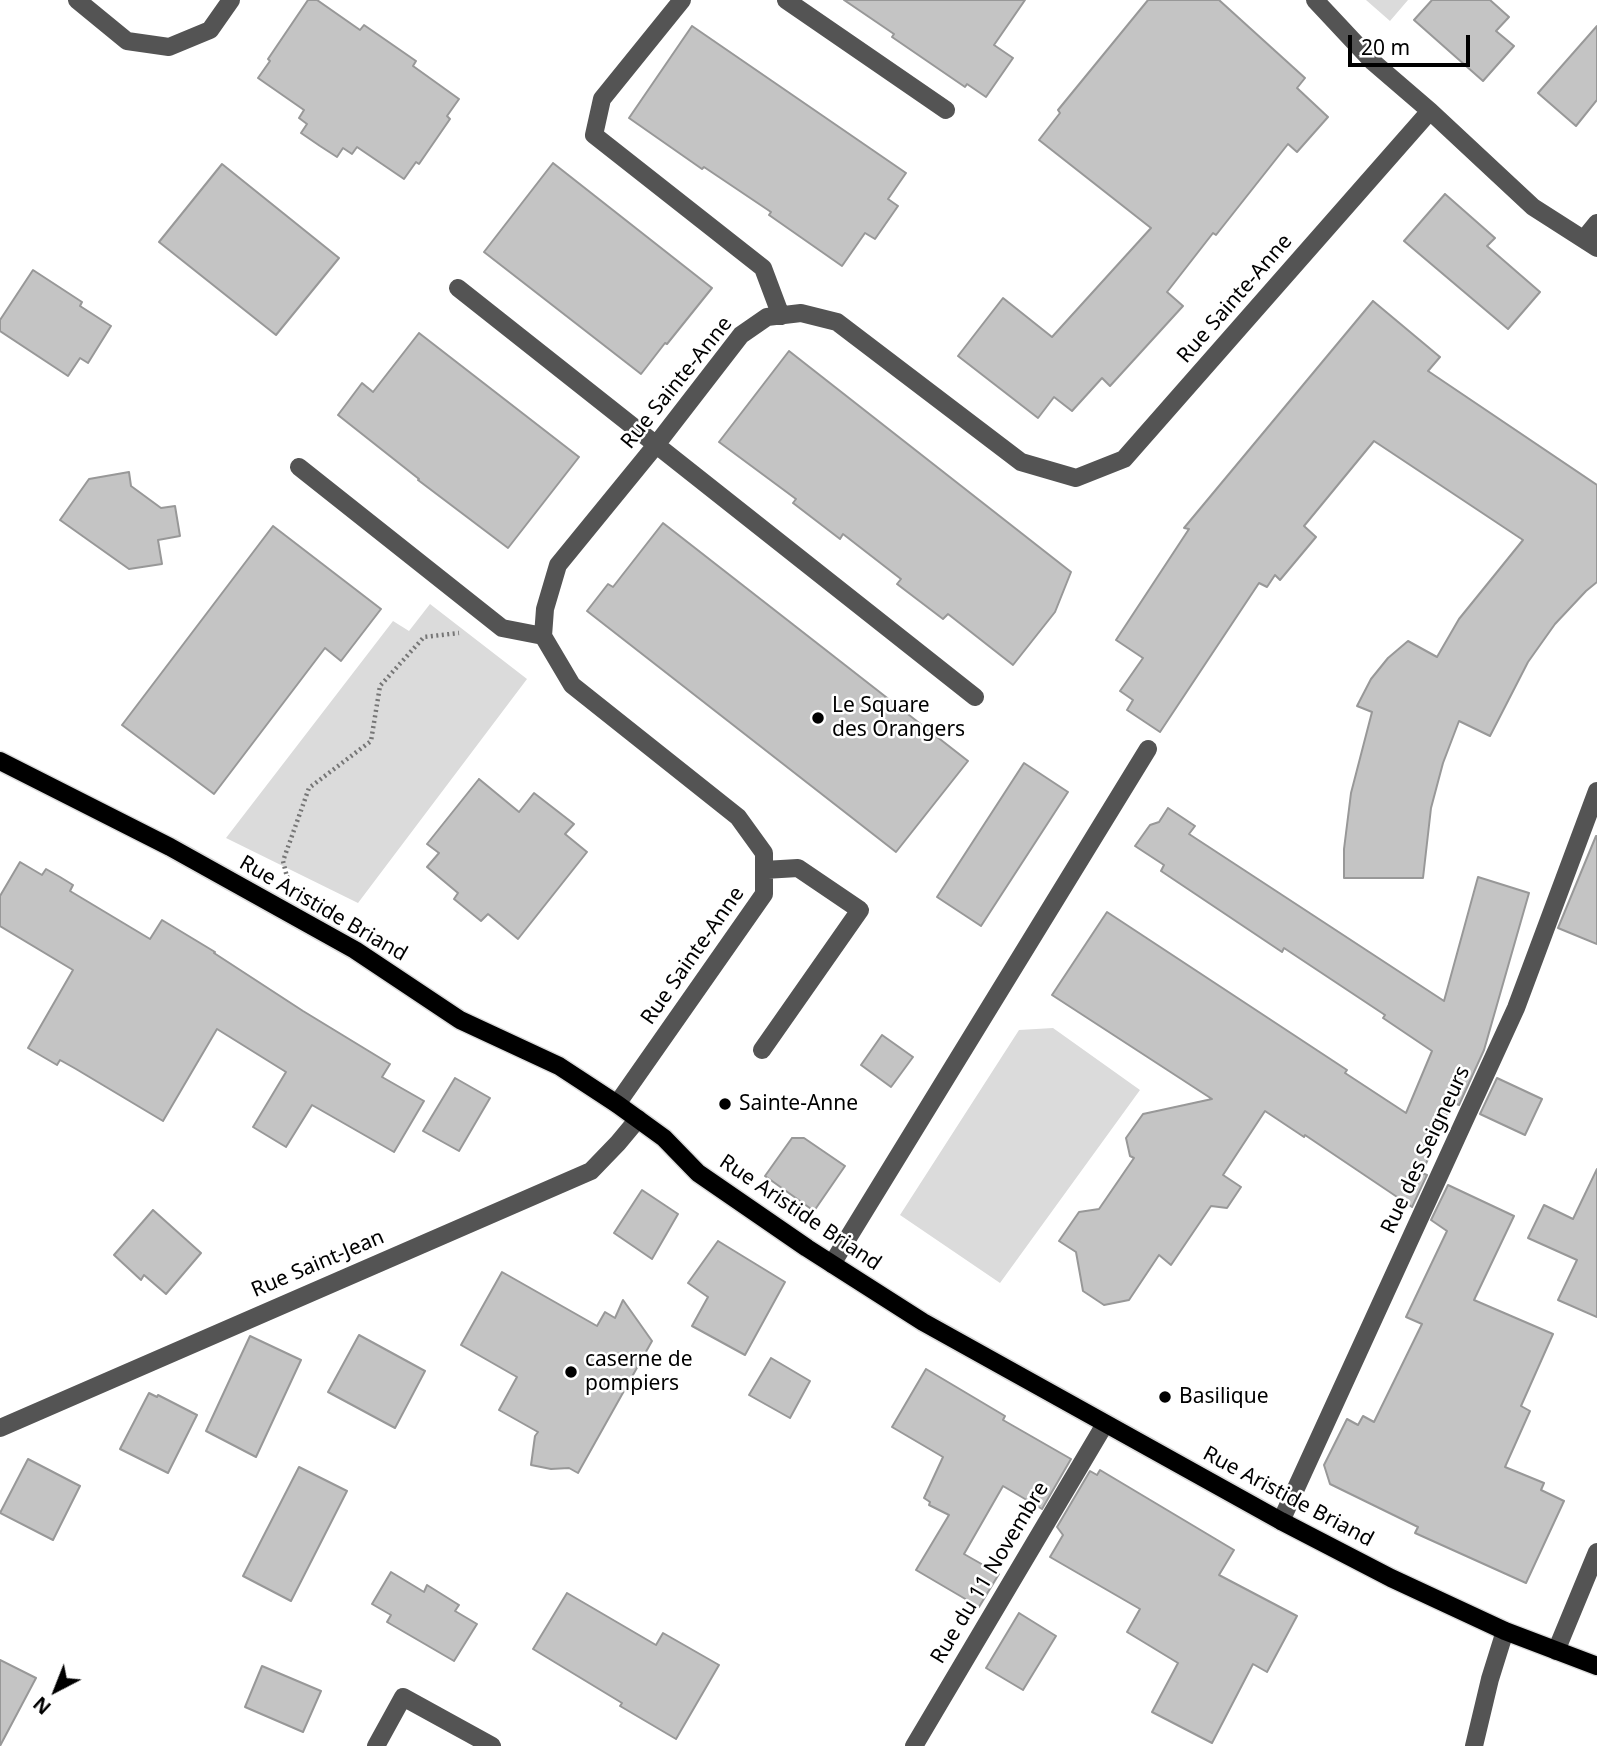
<!DOCTYPE html>
<style>
body{margin:0}
#map{position:relative;width:1597px;height:1746px;overflow:hidden;background:#fff;font-family:"Noto Sans",sans-serif}
canvas{display:block}
.north{position:absolute;left:21px;top:1655px;width:70px;height:70px;-webkit-text-stroke:5px #fff;paint-order:stroke;rotate:222deg;font-size:19px;font-weight:700;line-height:28px;text-align:center;color:#000}
.north::after{content:'';display:block;margin:auto;width:24px;height:32px;background:#000;clip-path:polygon(50% 0,100% 100%,50% 72%,0 100%)}
.scale{position:absolute;left:1348px;top:35px;width:122px;height:32px;box-sizing:border-box;border:4px solid #000;border-top:0;padding-left:9px;font-size:21px;line-height:24px;white-space:nowrap;color:#000;-webkit-text-stroke:5px #fff;paint-order:stroke}
</style>
<div id="map">
<canvas width="1597" height="1746"></canvas>
<div class="north">N</div>
<div class="scale">20 m</div>
</div>
<script>
const g = document.querySelector('canvas').getContext('2d');
g.lineJoin = 'round';
function fill(path, color) {
  g.fillStyle = color;
  g.fill(path, 'evenodd');
}
function toPath(rows) {
  const path = new Path2D();
  for (const r of rows) {
    path.moveTo(r[0], r[1]);
    for (let i = 2; i < r.length; i += 2) path.lineTo(r[i], r[i + 1]);
  }
  return path;
}
function stroke(path, color, width, dash) {
  g.strokeStyle = color;
  g.lineWidth = width;
  g.lineCap = dash ? 'butt' : 'round';
  g.setLineDash(dash || []);
  g.stroke(path);
}
function drawText(font, color, halo, rows, align = 'center') {
  g.font = font + ' "Noto Sans",sans-serif';
  g.lineWidth = 5;
  g.setLineDash([]);
  g.textBaseline = 'middle';
  g.strokeStyle = halo;
  g.fillStyle = color;
  for (const [text, x, y, turn = 0] of rows) {
    g.save();
    g.translate(x, y);
    g.rotate((+turn || 0) * Math.PI / 180);
    g.textAlign = isNaN(turn) ? turn : align;
    if (halo) g.strokeText(text, 0, 0);
    g.fillText(text, 0, 0);
    g.restore();
  }
}
const green = toPath([
 [1366,0,1408,0,1390,21],
 [430,604,527,679,358,903,226,838,393,621,409,631],
 [1053,1028,1140,1090,1000,1283,900,1215,1019,1030]
]);
const building = toPath([
 [308,0,317,0,360,30,364,25,416,61,413,66,459,99,447,116,450,119,419,164,416,162,404,179,357,147,352,154,343,148,337,157,320,146,301,133,307,124,299,118,304,110,258,78,270,61,268,59,308,0],
 [844,0,1025,0,994,45,1013,58,986,97,967,84,965,87,892,37,894,34,844,0],
 [1148,0,1219,0,1305,78,1297,88,1328,117,1297,152,1288,144,1216,235,1213,233,1167,292,1183,306,1110,386,1102,378,1072,411,1054,397,1038,418,958,356,1003,298,1052,337,1151,228,1039,140,1060,113,1058,110,1148,0],
 [1432,0,1490,0,1509,17,1496,31,1514,46,1483,81,1414,20,1432,0],
 [692,26,906,173,888,199,898,206,875,239,865,233,842,266,769,215,771,212,704,167,702,169,629,118,692,26],
 [1597,26,1597,100,1576,126,1538,93,1597,26],
 [553,163,712,288,667,344,665,343,641,374,484,252,553,163],
 [222,164,339,258,276,335,159,242,222,164],
 [1445,194,1495,238,1487,246,1540,292,1508,329,1404,241,1445,194],
 [33,270,82,302,80,306,111,326,88,363,80,358,68,376,0,331,0,320,33,270],
 [1373,301,1440,357,1428,371,1597,485,1597,582,1586,591,1555,624,1528,662,1490,736,1459,721,1443,763,1431,808,1423,878,1344,878,1344,849,1351,793,1372,712,1357,706,1371,679,1388,658,1408,641,1437,657,1459,619,1523,540,1374,441,1304,526,1316,537,1280,580,1275,575,1267,587,1259,583,1160,732,1127,710,1133,700,1120,691,1143,658,1116,640,1189,529,1184,528,1373,301],
 [419,333,579,457,508,548,418,480,419,479,338,415,362,383,373,392,419,333],
 [789,351,1071,572,1055,612,1013,665,948,614,943,619,897,584,901,579,843,534,840,539,793,503,796,499,719,442,789,351],
 [129,472,131,486,161,508,175,506,180,536,158,540,162,564,129,569,60,520,89,479,129,472],
 [663,523,968,761,896,852,587,611,608,584,613,587,663,523],
 [273,526,381,609,341,661,325,648,214,794,122,725,273,526],
 [1024,763,1068,792,981,926,937,897,1024,763],
 [479,779,519,812,534,793,574,824,565,834,587,852,518,939,488,914,481,921,454,899,458,893,427,867,439,853,427,844,479,779],
 [1168,808,1195,826,1189,834,1444,1001,1478,877,1529,893,1484,1050,1459,1105,1452,1102,1422,1173,1427,1175,1412,1207,1305,1135,1304,1137,1265,1111,1223,1175,1241,1187,1227,1208,1211,1206,1171,1265,1159,1255,1129,1300,1104,1305,1083,1291,1076,1252,1059,1241,1079,1212,1099,1209,1134,1158,1130,1156,1126,1138,1143,1114,1212,1099,1052,995,1107,912,1347,1070,1345,1073,1406,1113,1432,1051,1383,1018,1385,1015,1284,948,1282,952,1161,871,1164,865,1135,846,1150,825,1159,822,1168,808],
 [1596,836,1597,836,1597,944,1558,928,1596,836],
 [20,862,42,875,46,869,60,877,73,885,70,891,150,939,162,920,215,952,214,953,303,1011,390,1064,382,1077,424,1101,394,1152,312,1105,286,1147,253,1127,286,1072,217,1029,163,1121,76,1069,60,1060,57,1065,28,1048,73,970,0,926,0,896,20,862],
 [882,1035,913,1057,891,1087,861,1065,882,1035],
 [455,1078,490,1098,459,1151,423,1131,455,1078],
 [1497,1078,1542,1099,1525,1135,1480,1114,1497,1078],
 [792,1138,804,1138,845,1166,814,1211,765,1176,792,1138],
 [1597,1169,1597,1317,1558,1300,1577,1260,1528,1238,1544,1205,1573,1219,1597,1169],
 [1448,1185,1514,1216,1474,1300,1553,1334,1521,1406,1530,1411,1505,1467,1544,1483,1541,1490,1564,1501,1526,1583,1415,1533,1418,1527,1330,1484,1324,1465,1347,1419,1358,1425,1363,1416,1374,1422,1422,1324,1406,1317,1447,1231,1431,1220,1448,1185],
 [642,1190,678,1214,652,1259,614,1233,642,1190],
 [153,1210,201,1253,166,1294,144,1275,141,1280,114,1255,153,1210],
 [718,1241,785,1282,745,1355,692,1326,708,1297,688,1283,718,1241],
 [502,1272,597,1326,605,1312,615,1318,623,1300,652,1341,578,1473,569,1468,551,1469,531,1465,535,1436,538,1432,499,1410,517,1377,461,1345,502,1272],
 [359,1335,425,1371,395,1428,328,1392,359,1335],
 [250,1336,301,1360,256,1457,206,1431,250,1336],
 [771,1358,810,1381,790,1418,749,1395,771,1358],
 [926,1369,1005,1416,1003,1420,1071,1459,1042,1509,1003,1486,964,1554,999,1574,979,1607,916,1570,949,1515,929,1505,930,1502,924,1498,943,1457,892,1427,926,1369],
 [149,1393,157,1397,158,1395,197,1415,168,1473,120,1449,149,1393],
 [28,1459,80,1486,53,1540,0,1513,28,1459],
 [299,1467,347,1491,291,1601,243,1576,299,1467],
 [1100,1470,1234,1550,1219,1575,1297,1616,1267,1672,1253,1664,1212,1743,1152,1712,1178,1663,1127,1632,1140,1609,1050,1557,1063,1535,1057,1527,1090,1471,1097,1475,1100,1470],
 [391,1572,424,1592,427,1585,459,1605,455,1611,477,1624,454,1661,387,1622,391,1615,372,1604,391,1572],
 [567,1593,656,1645,663,1633,719,1665,676,1739,620,1706,622,1703,533,1649,567,1593],
 [1019,1613,1056,1636,1023,1690,986,1668,1019,1613],
 [0,1660,36,1678,0,1746,0,1660],
 [262,1666,321,1691,303,1732,245,1707,262,1666]
]);
const path = toPath([
 [289,878,287,877,283,861,309,788,371,741,380,686,424,637,459,633]
]);
const minor = toPath([
 [77,0,127,41,169,47,210,30,231,0],
 [682,0,602,99,594,135,763,268,781,316],
 [786,0,946,110],
 [1315,0,1373,62,1430,111,1533,207,1597,248],
 [1584,239,1597,223],
 [458,288,975,697],
 [299,467,502,628,543,636],
 [762,1050,860,910,798,868,764,870],
 [617,1104,764,894,764,853,738,817,572,685,543,636,545,609,558,565,656,445,741,335,767,317,801,313,837,322,1021,462,1076,478,1124,459,1430,111],
 [832,1264,1148,749],
 [0,1428,591,1171,618,1143,638,1119],
 [1281,1521,1516,1008,1597,791],
 [1556,1651,1597,1552],
 [376,1746,403,1697,492,1746],
 [914,1746,1105,1424],
 [1474,1746,1490,1679,1505,1631]
]);
const major = toPath([
 [0,761,170,847,355,950,460,1020,559,1066,617,1104,664,1138,698,1173,807,1248,923,1322,1281,1521,1391,1578,1505,1631,1597,1666]
]);
const markers = [
 [818,718,7,"#000"],
 [725,1104,7,"#000"],
 [571,1372,7,"#000"],
 [1165,1397,7,"#000"]
];
const streetNames = [
 ["Rue Sainte-Anne",1235,299,-49],
 ["Rue Sainte-Anne",677,383,-51],
 ["Rue Aristide Briand",323,909,30],
 ["Rue Sainte-Anne",693,956,-55],
 ["Rue des Seigneurs",1426,1150,-65],
 ["Rue Aristide Briand",800,1213,34],
 ["Rue Saint-Jean",318,1264,-23],
 ["Rue Aristide Briand",1288,1497,28],
 ["Rue du 11 Novembre",990,1573,-59]
];
const poiNames = [
 ["Le Square",832,706],
 ["des Orangers",832,730],
 ["Sainte-Anne",739,1104],
 ["caserne de",585,1360],
 ["pompiers",585,1384],
 ["Basilique",1179,1397]
];
fill(green, '#dbdbdb');
fill(building, '#c4c4c4');
stroke(building, '#989898', 2);
stroke(major, '#dbdbdb', 21);
stroke(path, '#767676', 4.5, [2, 3.5]);
stroke(minor, '#545454', 18);
stroke(major, '#000', 18);
for (const [x, y, r, color] of markers) {
  const dot = new Path2D();
  dot.arc(x, y, r, 0, 2 * Math.PI);
  g.fillStyle = color;
  g.fill(dot);
  stroke(dot, '#fff', 2.5);
}
drawText('21px', '#000', '#fff', streetNames);
drawText('21px', '#000', '#fff', poiNames, 'left');
</script>
